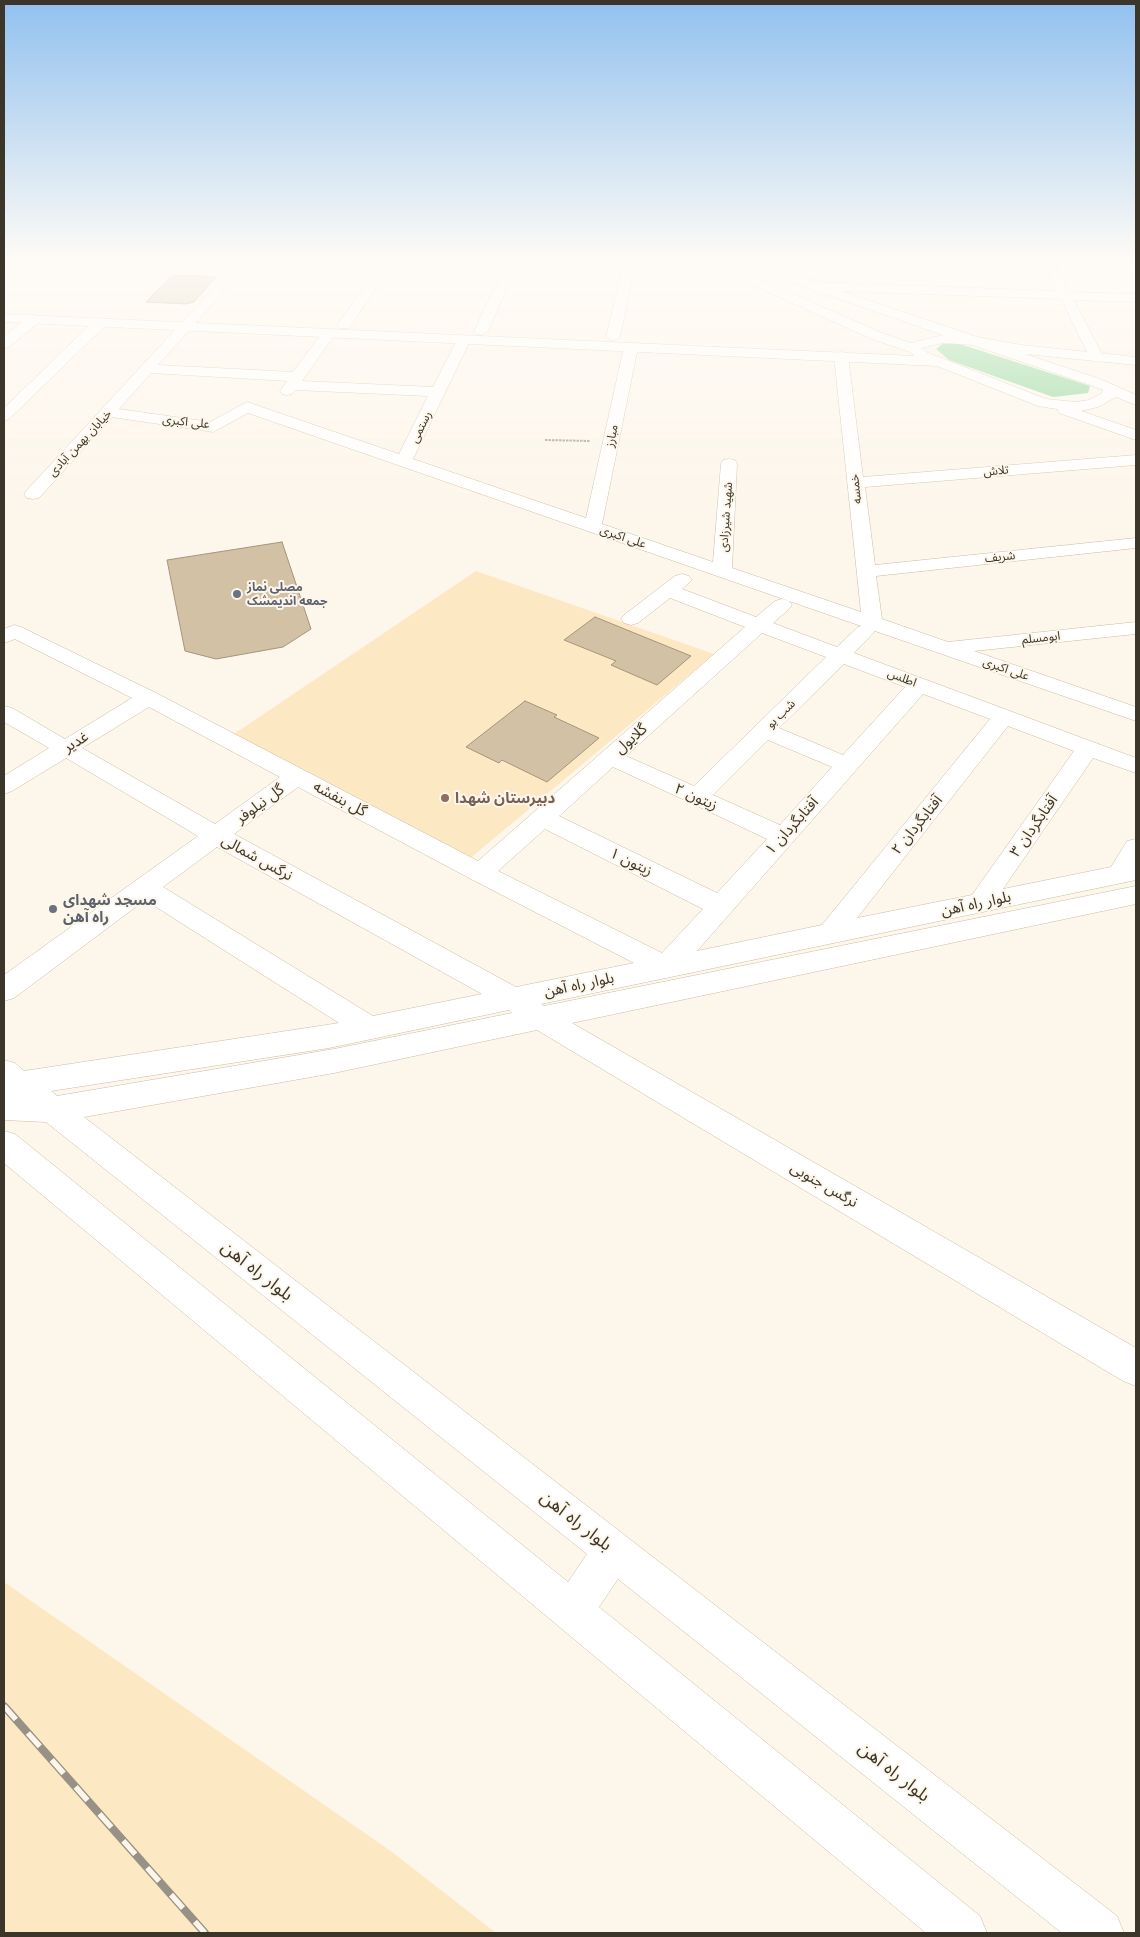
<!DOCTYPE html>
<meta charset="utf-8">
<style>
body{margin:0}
#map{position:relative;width:1140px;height:1937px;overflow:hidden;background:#fdf6eb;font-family:Inter,sans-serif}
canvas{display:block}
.frame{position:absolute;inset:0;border:5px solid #3b352a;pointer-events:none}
</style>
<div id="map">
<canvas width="1140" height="1937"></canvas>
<div class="frame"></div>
</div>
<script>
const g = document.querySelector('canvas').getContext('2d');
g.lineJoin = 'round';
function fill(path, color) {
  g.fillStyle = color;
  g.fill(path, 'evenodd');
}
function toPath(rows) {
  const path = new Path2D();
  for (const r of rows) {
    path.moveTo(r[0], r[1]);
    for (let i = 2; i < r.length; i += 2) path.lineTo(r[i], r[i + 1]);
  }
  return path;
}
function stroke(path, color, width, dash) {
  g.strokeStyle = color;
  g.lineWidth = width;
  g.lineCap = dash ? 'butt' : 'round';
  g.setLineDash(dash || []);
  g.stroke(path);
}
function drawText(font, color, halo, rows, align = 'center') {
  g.font = font + ' Inter,"Noto Sans Arabic",sans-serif';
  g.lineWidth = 4;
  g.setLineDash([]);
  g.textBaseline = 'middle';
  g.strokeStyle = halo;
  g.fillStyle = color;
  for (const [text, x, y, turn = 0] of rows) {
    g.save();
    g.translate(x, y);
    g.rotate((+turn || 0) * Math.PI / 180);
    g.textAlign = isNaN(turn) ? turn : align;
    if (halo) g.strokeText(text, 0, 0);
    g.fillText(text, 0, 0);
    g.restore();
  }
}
const built = toPath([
 [476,571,714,654,467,861,231,736],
 [4,1582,392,1852,496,1933,4,1933]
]);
const green = toPath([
 [957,343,1090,386,1088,393,1053,397,949,360,936,349,942,344]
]);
const building = toPath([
 [173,275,216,277,194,302,186,304,146,302,173,275],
 [282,542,311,629,283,647,216,659,185,651,167,560,282,542],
 [595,617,691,656,657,685,611,665,616,661,564,640,595,617],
 [525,701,557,715,554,717,599,738,547,782,502,760,499,763,466,747,525,701]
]);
const path = toPath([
 [545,440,590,441]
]);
const minor = toPath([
 [4,258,16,258,14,261,4,264,4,258],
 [85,258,108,258,110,260,104,264,87,261,85,258],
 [157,258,254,258,158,365,293,372,324,330,329,329,336,333,302,381,433,387,459,336,469,336,471,339,413,459,586,518,624,347,626,344,636,344,638,347,602,524,713,562,721,464,723,460,729,459,735,460,737,464,732,568,861,612,834,356,836,353,841,352,846,353,848,356,863,477,1136,455,1136,465,865,487,875,565,1136,538,1136,548,876,576,882,619,948,642,1136,622,1136,634,974,651,1136,707,1136,721,875,631,854,653,1136,758,1136,773,1093,758,1003,889,1111,867,1127,841,1136,839,1136,880,541,1004,544,1006,1136,886,1136,904,572,1023,1136,1348,1136,1386,1123,1381,537,1030,334,1073,84,1117,1117,1916,1124,1933,1062,1933,618,1579,599,1607,980,1916,987,1933,926,1933,4,1163,4,1131,15,1134,568,1582,587,1554,46,1122,4,1120,4,1060,15,1063,24,1071,339,1023,145,900,14,998,4,1001,4,975,198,836,66,758,12,791,4,794,4,776,49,748,4,722,4,706,12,708,65,739,132,698,15,639,4,643,4,629,14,625,21,627,156,693,478,861,745,627,670,598,638,623,631,625,624,623,621,619,624,615,675,576,682,574,689,576,692,580,682,589,756,617,775,601,782,599,789,601,792,605,789,609,773,623,837,647,858,627,861,626,248,413,213,432,112,417,39,498,33,499,27,498,24,494,27,490,234,266,161,265,155,261,157,258],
 [151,373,287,381,280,391,282,394,287,395,292,394,296,390,428,396,399,454,247,402,210,422,119,409,151,373],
 [762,633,826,657,694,786,626,756,762,633],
 [844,664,905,687,843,755,779,728,844,664],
 [923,694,990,719,822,925,697,951,923,694],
 [149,707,280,777,215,824,82,748,149,707],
 [1008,726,1074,751,972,895,857,918,1008,726],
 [768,740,832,767,780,825,713,795,768,740],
 [613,767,689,802,767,839,717,893,559,816,613,767],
 [298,787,471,879,634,963,516,987,234,834,298,787],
 [545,829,703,909,662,953,498,871,545,829],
 [217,847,482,994,373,1016,163,887,217,847],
 [509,1010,512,1013,334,1049,57,1096,51,1091,329,1048,509,1010],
 [385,258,397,258,349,328,339,328,337,325,385,258],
 [509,258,521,258,488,331,481,335,476,334,474,331,509,258],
 [625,258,637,258,620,337,613,341,606,337,625,258],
 [1041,258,1053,258,1070,292,1136,294,1136,302,1074,300,1104,358,1102,361,1097,362,1092,361,1090,358,1061,299,814,290,808,286,814,282,1057,291,1041,258],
 [34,315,41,319,39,322,9,347,4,348,4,337,29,316,34,315],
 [101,318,108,322,106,325,9,419,4,421,4,408,96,319,101,318]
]);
const major = toPath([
 [697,258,712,258,882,333,911,343,943,335,810,289,736,261,734,258,750,258,818,283,977,337,1022,345,1136,357,1136,365,1025,354,1100,379,1136,395,1136,405,1116,397,1098,407,1081,411,1136,430,1136,440,1059,413,1057,409,1038,406,937,366,4,322,4,314,914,356,910,352,872,339,699,261,697,258],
 [943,343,972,345,1090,385,1103,390,1102,393,1089,400,1076,402,1046,399,926,352,922,348,943,343]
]);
const rail = toPath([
 [4,1706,205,1933]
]);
const markers = [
 [237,594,5,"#6b7280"],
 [445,798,5,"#8d6e63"],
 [53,909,5,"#6b7280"]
];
const farStreetnames = [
 ["علی اکبری",186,422,6],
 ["رستمی",421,427,-64],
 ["مبارز",612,436,-78],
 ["خیابان بهمن آبادی",80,443,-47],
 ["تلاش",996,471,-5],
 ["خمسه",856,489,-96],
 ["شهید شیرزادی",726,517,-86],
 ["علی اکبری",623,537,19],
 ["شریف",1000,557,-6],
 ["ابومسلم",1041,638,-6],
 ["علی اکبری",1006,669,19],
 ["اطلس",902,678,21],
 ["شب بو",781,714,-45]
];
const farWorshipnames = [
 ["مصلی نماز",247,587],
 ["جمعه اندیمشک",247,601]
];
const streetNames = [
 ["گلایول",631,739,-41],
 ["غدیر",76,742,-31],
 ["زیتون ۲",696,797,24],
 ["گل بنفشه",340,799,28],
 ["گل نیلوفر",260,804,-36],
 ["آفتابگردان ۲",917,825,-51],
 ["آفتابگردان ۱",792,826,-48],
 ["آفتابگردان ۳",1034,826,-55],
 ["نرگس شمالی",257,858,29],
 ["زیتون ۱",631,862,26],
 ["بلوار راه آهن",976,904,-12],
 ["بلوار راه آهن",579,985,-12],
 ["نرگس جنوبی",824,1185,30]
];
const educationNames = [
 ["دبیرستان شهدا",455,798]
];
const worshipNames = [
 ["مسجد شهدای",63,900],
 ["راه آهن",63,917]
];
const nearStreetnames = [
 ["بلوار راه آهن",257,1271,38],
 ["بلوار راه آهن",576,1521,38],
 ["بلوار راه آهن",894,1772,38]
];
fill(built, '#fde8c4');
fill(green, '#93d89d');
fill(building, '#d2c1a5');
stroke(building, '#a5957a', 1);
stroke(minor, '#ccbca0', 1);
stroke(major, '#ccbca0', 1);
stroke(path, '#a59e93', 2, [2.5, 1]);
fill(minor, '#fff');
fill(major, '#fff');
stroke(rail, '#979186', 8);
stroke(rail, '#fdf6eb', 5.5, [18]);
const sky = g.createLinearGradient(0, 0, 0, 529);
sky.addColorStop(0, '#91c1ef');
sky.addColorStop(0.49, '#fefbf6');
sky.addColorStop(1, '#fefbf600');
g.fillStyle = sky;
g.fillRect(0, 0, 1140, 529);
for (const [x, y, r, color] of markers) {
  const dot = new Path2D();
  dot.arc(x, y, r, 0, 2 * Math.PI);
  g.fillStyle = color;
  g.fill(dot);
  stroke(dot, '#fdf6eb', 2);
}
drawText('12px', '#3b352a', '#fdf6eb', farStreetnames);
drawText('bold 12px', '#5b616d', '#fdf6eb', farWorshipnames, 'left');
drawText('15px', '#3b352a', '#fdf6eb', streetNames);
drawText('bold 15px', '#785e54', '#fdf6eb', educationNames, 'left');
drawText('bold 15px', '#5b616d', '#fdf6eb', worshipNames, 'left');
drawText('18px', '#3b352a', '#fdf6eb', nearStreetnames);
</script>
